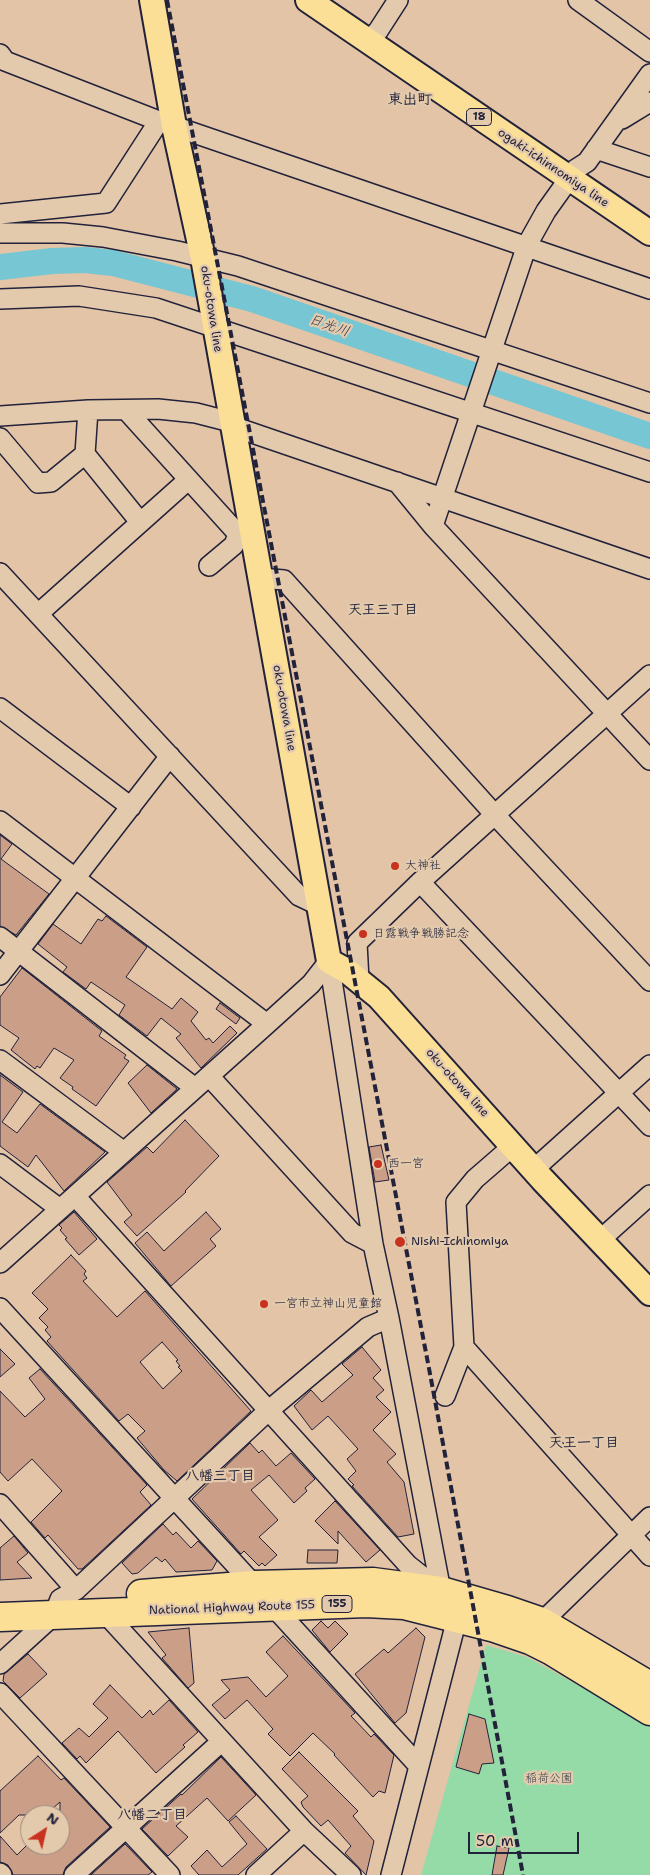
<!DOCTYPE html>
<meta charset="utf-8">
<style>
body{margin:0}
#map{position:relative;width:650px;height:1875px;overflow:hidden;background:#e3c4a6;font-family:"Shantell Sans",sans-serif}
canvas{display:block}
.north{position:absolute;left:20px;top:1805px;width:50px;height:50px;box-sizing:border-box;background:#e4caac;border:1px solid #96877f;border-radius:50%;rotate:35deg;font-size:14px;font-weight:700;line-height:20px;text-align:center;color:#22223b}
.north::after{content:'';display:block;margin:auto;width:18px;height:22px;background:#c8321e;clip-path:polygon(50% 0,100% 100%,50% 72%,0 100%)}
.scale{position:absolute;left:468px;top:1832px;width:111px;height:22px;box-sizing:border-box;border:2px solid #22223b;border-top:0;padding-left:6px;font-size:15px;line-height:18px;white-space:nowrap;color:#22223b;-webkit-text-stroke:4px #e4caac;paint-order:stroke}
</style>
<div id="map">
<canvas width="650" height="1875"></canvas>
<div class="north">N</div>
<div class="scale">50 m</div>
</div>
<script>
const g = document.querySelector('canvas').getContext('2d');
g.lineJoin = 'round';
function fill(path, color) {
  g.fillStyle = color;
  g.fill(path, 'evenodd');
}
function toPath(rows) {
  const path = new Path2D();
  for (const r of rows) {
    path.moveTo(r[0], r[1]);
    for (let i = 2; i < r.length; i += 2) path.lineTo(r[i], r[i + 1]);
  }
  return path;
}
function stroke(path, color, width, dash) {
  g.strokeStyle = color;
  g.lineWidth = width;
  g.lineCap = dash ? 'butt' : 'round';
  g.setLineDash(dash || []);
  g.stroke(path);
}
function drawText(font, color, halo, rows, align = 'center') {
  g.font = font + ' "Shantell Sans","Klee One",sans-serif';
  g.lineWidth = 4.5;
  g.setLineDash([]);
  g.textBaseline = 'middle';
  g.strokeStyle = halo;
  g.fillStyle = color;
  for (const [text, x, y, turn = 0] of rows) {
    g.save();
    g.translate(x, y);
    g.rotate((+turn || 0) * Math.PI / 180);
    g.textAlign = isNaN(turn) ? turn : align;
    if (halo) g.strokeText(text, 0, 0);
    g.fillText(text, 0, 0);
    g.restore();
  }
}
const green = toPath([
 [486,1645,527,1657,650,1725,650,1875,421,1875]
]);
const river = toPath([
 [0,267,52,261,85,260,113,263,252,299,650,436]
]);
const building = toPath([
 [0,835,12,844,1,859,49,894,16,935,0,926,0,835],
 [106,916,147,947,126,977,172,1009,181,998,198,1012,191,1021,206,1040,209,1038,213,1043,230,1026,237,1033,201,1068,176,1038,181,1034,161,1018,147,1036,119,1015,125,1005,91,982,86,989,63,972,67,967,38,944,53,924,81,944,98,919,102,921,106,916],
 [22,968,102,1031,99,1036,126,1055,124,1058,129,1061,96,1106,72,1089,73,1087,60,1078,74,1060,54,1048,40,1068,37,1066,35,1069,11,1050,19,1038,0,1025,0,997,22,968],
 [220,1003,240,1018,236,1024,216,1009,220,1003],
 [147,1065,177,1089,151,1113,128,1083,147,1065],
 [0,1075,23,1092,2,1122,17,1133,40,1104,105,1152,64,1191,36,1155,28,1167,0,1146,0,1075],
 [185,1120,219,1156,185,1191,186,1192,137,1236,124,1222,132,1215,107,1182,147,1147,153,1153,185,1120],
 [381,1145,389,1180,375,1182,369,1147,381,1145],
 [74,1212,97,1239,79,1255,65,1239,67,1238,60,1230,62,1228,59,1225,74,1212],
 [206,1212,221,1229,210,1239,216,1246,171,1286,135,1243,147,1232,164,1251,206,1212],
 [71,1255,86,1271,84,1274,87,1278,83,1281,117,1317,145,1291,251,1411,177,1481,164,1470,137,1438,145,1431,128,1414,119,1421,47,1341,51,1337,45,1330,48,1327,39,1318,48,1309,32,1293,71,1255],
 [162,1342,178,1360,176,1361,180,1366,178,1367,182,1371,163,1389,140,1362,162,1342],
 [362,1347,381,1370,373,1378,384,1390,376,1397,391,1412,373,1430,396,1454,387,1462,404,1482,414,1534,398,1537,352,1486,354,1485,348,1479,356,1471,347,1459,358,1449,328,1416,312,1430,294,1406,311,1390,322,1402,353,1375,342,1364,362,1347],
 [0,1349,15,1364,0,1377,0,1349],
 [40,1369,147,1485,140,1492,151,1505,82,1569,78,1569,48,1535,45,1538,31,1522,62,1491,32,1459,8,1481,0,1472,0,1391,25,1417,45,1399,29,1378,40,1369],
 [250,1443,259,1453,262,1450,276,1466,291,1453,315,1479,305,1488,307,1491,294,1503,269,1475,251,1490,278,1520,259,1537,277,1555,265,1566,262,1563,259,1566,244,1551,241,1554,192,1499,250,1443],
 [335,1501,380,1550,366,1562,338,1531,338,1544,315,1521,335,1501],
 [163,1524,173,1535,176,1532,191,1548,198,1541,217,1561,212,1570,176,1572,165,1559,162,1562,156,1557,138,1573,132,1574,122,1563,163,1524],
 [14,1536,28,1553,17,1562,32,1578,0,1580,0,1548,14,1536],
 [308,1550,338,1550,337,1563,307,1563,308,1550],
 [321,1621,328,1628,335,1621,348,1634,330,1652,312,1630,321,1621],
 [189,1628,194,1683,188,1688,162,1658,166,1655,148,1632,189,1628],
 [416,1628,425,1637,406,1713,395,1723,355,1674,384,1649,388,1653,416,1628],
 [283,1636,355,1713,351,1716,371,1737,374,1734,394,1755,385,1793,379,1791,373,1797,334,1755,335,1754,313,1733,290,1756,268,1734,273,1729,247,1700,225,1719,212,1705,230,1690,221,1680,248,1677,266,1697,288,1676,266,1652,283,1636],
 [28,1654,47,1674,20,1698,3,1681,4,1674,28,1654],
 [110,1685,142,1718,150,1710,153,1715,169,1700,198,1732,183,1745,185,1747,156,1773,118,1731,86,1763,80,1756,77,1759,62,1743,79,1728,89,1737,108,1718,93,1704,110,1685],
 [469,1714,485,1719,494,1763,482,1764,479,1774,456,1767,469,1714],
 [299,1752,358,1811,353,1816,374,1841,366,1875,345,1853,351,1846,328,1820,321,1826,303,1807,301,1802,308,1796,282,1769,299,1752],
 [38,1756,61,1780,64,1778,110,1827,66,1867,63,1875,13,1875,8,1865,0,1862,0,1836,17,1855,27,1845,60,1845,60,1802,45,1815,19,1815,0,1833,0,1791,38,1756],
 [221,1757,256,1795,228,1821,207,1798,176,1826,188,1837,168,1856,142,1829,181,1794,182,1795,221,1757],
 [236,1816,267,1849,238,1875,199,1875,191,1866,207,1850,222,1867,247,1844,229,1822,236,1816],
 [125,1844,152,1872,148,1875,91,1875,125,1844],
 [497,1846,509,1848,503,1875,492,1875,497,1846]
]);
const minor = toPath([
 [578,0,650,52],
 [368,41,378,31,398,0],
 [0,54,5,61,159,121,650,289],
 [622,119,650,102],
 [596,149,650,167],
 [0,214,106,203,159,121],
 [0,233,63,233,103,237,177,251,238,266,650,403],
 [0,299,79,296,156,308,650,472],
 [126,410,238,534,251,534],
 [0,416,88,410,158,409,196,413,231,422],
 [232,426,650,569],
 [0,438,38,483,51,482,85,454,88,410],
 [85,454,140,522],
 [397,482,433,526,650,760],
 [433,526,527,245,546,211,576,169,587,162,650,74],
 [209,566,234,545,238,534],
 [0,573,299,896,320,906],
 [260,578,284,580,495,815,650,981],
 [38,614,188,480],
 [0,708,131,807],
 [0,821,267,1024],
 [420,882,650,1126],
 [0,937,195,1088],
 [329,961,373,1244,389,1318,441,1591,452,1616,454,1630,391,1875],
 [0,975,170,756],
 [359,980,357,943,420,882,650,675],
 [0,1060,124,1152],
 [209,1076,352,1233,373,1244],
 [0,1164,60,1209],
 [533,1170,650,1065],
 [75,1196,408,1565,438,1589],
 [600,1240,650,1195],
 [0,1263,267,1024,311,984,329,961],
 [0,1308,254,1585],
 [464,1347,650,1556],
 [445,1396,464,1347,456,1202,475,1179,513,1146],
 [0,1504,76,1590],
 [273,1606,418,1765],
 [105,1613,304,1831,351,1875],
 [542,1622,650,1517],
 [0,1664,54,1615,60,1599,76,1590,268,1411,368,1327,389,1318],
 [0,1693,170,1875],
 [0,1873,2,1875],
 [74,1875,222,1741],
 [256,1875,304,1831]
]);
const major = toPath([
 [152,0,174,126,203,258,329,961,347,971,379,997,542,1179,650,1293],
 [308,0,650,233]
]);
const highway = toPath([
 [141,1594,254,1585,373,1582,441,1591,507,1610,542,1622,650,1686],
 [0,1617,366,1603,404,1605,495,1628,530,1640,552,1651,650,1711]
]);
const rail = toPath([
 [167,0,431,1379,523,1875]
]);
const markers = [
 [395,866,5,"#c8321e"],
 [363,934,5,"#c8321e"],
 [378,1164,5,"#c8321e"],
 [400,1242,6,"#c8321e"],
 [264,1304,5,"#c8321e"]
];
const shields = [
 [479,117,25],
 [337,1604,30]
];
const shieldNames = [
 ["18",479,117],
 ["155",337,1604]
];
const streetNames = [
 ["ogaki-ichinnomiya line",553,168,34],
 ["oku-otowa line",211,309,81],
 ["oku-otowa line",284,708,80],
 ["oku-otowa line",457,1083,48],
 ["National Highway Route 155",232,1608,-2]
];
const poiNames = [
 ["大神社",405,866],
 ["日露戦争戦勝記念",373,934],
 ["西一宮",388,1164],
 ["Nishi-Ichinomiya",411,1242],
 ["一宮市立神山児童館",274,1304]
];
const parkNames = [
 ["稲荷公園",549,1779]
];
const waterNames = [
 ["日光川",329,326,19]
];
const neighbourhoodNames = [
 ["天王三丁目",383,610],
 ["天王一丁目",584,1443],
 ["八幡三丁目",220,1476],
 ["八幡二丁目",152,1815]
];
const quarterNames = [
 ["東出町",410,100]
];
fill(green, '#95dba8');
stroke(river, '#77c6d4', 26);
fill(building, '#cb9e88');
stroke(building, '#22223b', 1);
stroke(minor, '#22223b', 22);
stroke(major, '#22223b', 28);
stroke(highway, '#22223b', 31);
stroke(minor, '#e4caac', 19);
stroke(major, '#fbdf96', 24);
stroke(highway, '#fbdf96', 28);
stroke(rail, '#22223b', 4, [8, 4]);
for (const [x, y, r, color] of markers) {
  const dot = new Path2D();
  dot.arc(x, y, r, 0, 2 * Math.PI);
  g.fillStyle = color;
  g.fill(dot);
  stroke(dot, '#e4caac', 2);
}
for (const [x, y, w] of shields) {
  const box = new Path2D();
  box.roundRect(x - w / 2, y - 8.5, w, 17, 4);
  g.fillStyle = '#e4caac';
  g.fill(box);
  stroke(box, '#22223b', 1);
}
drawText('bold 11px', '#22223b', null, shieldNames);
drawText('12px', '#22223b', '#e4caac', streetNames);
drawText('12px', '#22223b', '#e4caac', poiNames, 'left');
drawText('12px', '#333e4b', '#e4caac', parkNames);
drawText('italic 14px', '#2f3b52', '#e4caac', waterNames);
drawText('bold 14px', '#22223b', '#e4caac', neighbourhoodNames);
drawText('bold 15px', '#22223b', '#e4caac', quarterNames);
</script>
